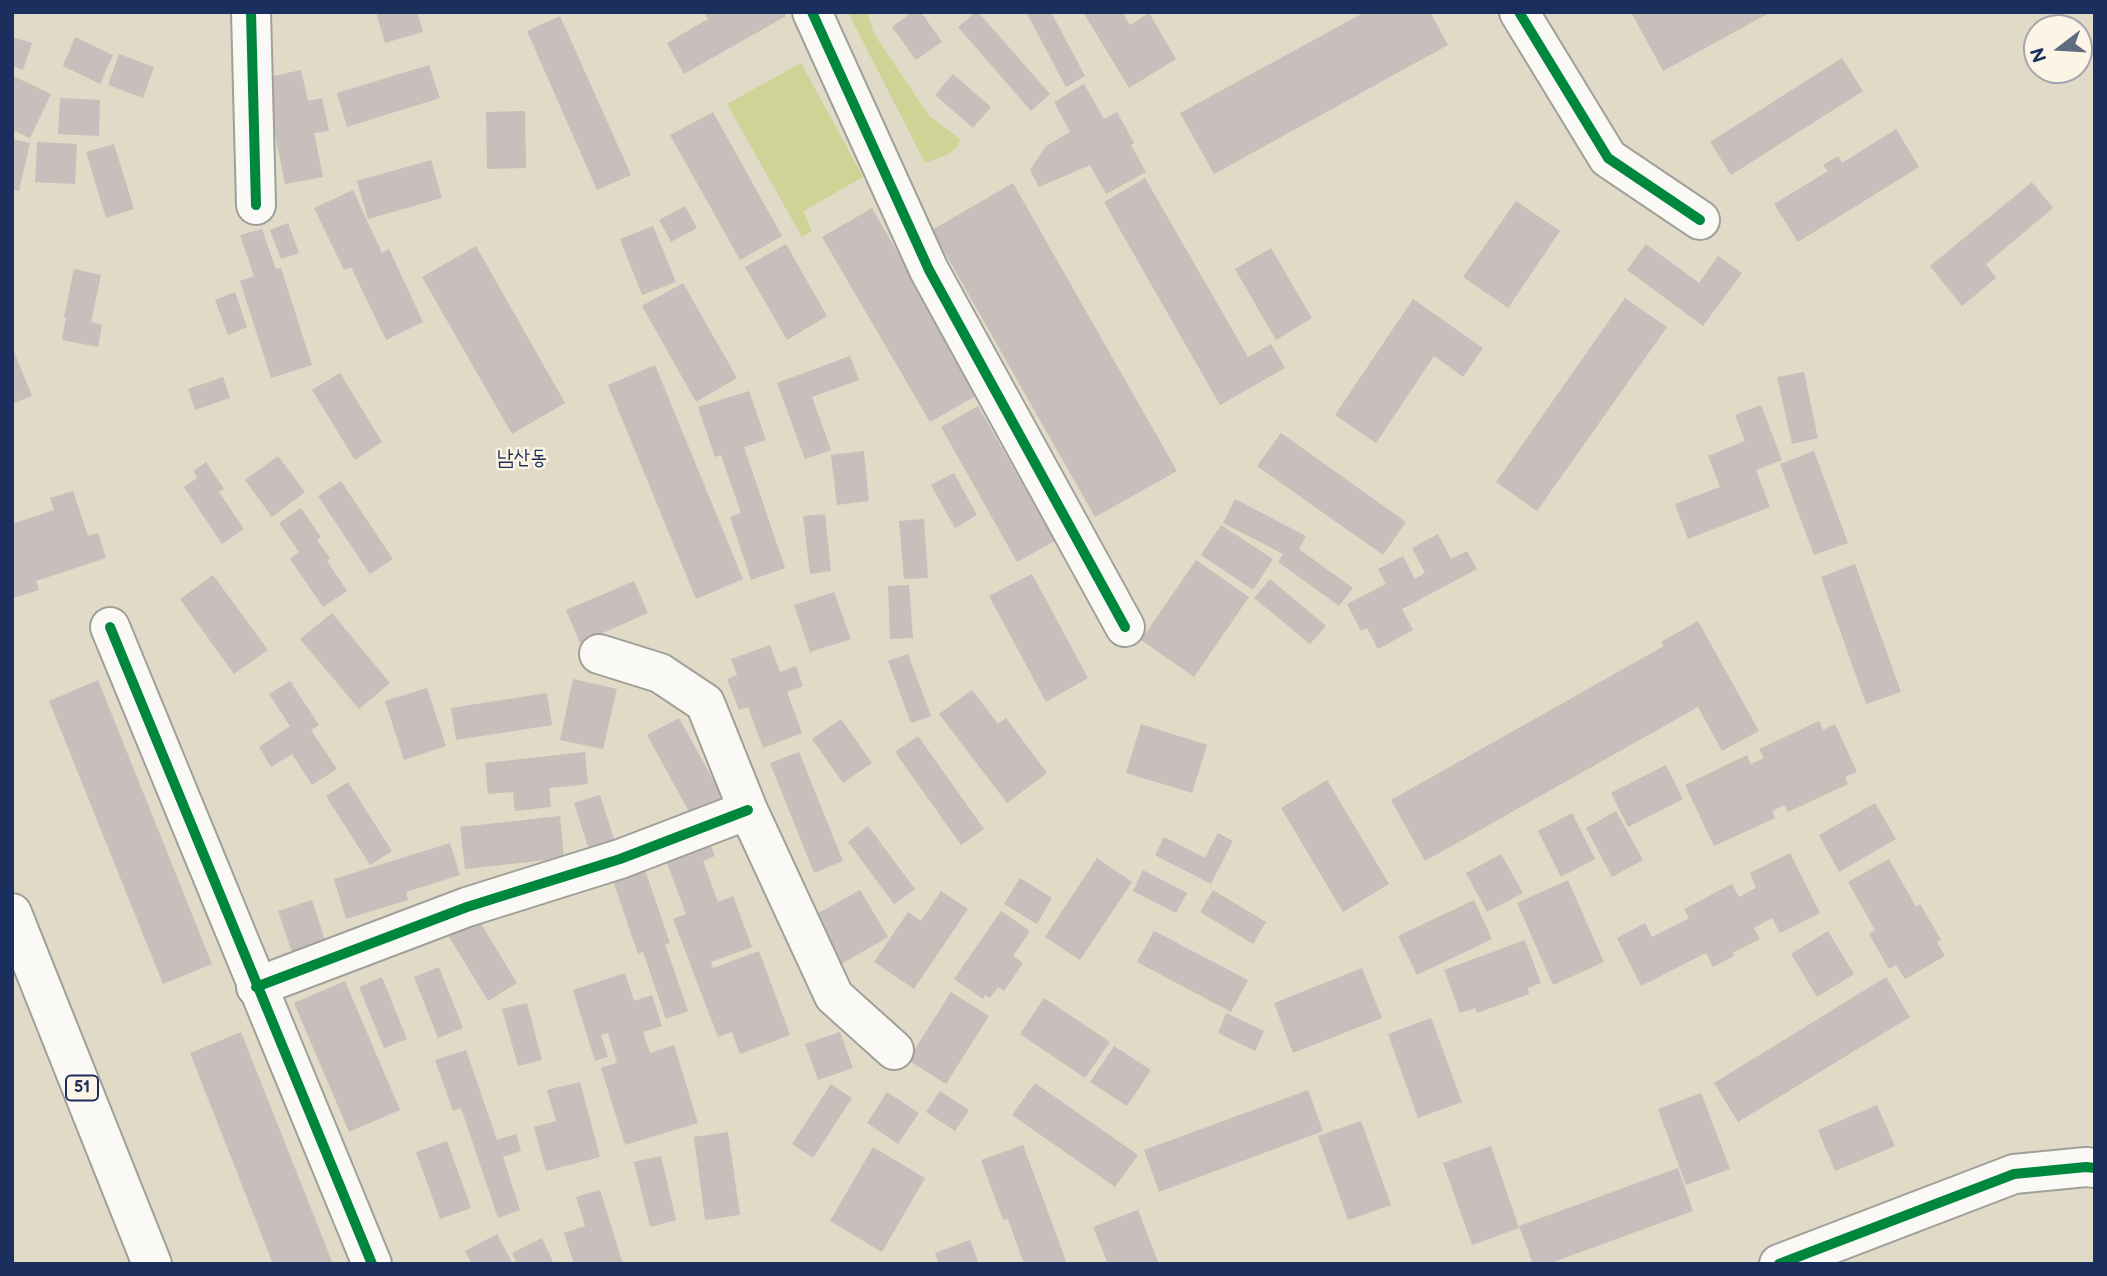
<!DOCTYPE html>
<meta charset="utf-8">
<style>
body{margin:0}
#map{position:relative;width:2107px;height:1276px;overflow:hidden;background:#e0dac6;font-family:"Balsamiq Sans",sans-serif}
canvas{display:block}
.frame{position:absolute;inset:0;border:14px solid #1b2f5e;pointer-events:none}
.north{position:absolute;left:2023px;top:14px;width:70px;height:70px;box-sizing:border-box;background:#fcf5e5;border:2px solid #a2a6af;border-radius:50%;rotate:253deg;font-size:19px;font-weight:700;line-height:28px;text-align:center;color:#1b2f5e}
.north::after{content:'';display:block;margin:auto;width:24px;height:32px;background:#606b82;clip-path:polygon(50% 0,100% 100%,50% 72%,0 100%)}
</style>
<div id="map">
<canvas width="2107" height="1276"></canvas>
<div class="frame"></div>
<div class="north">N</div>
</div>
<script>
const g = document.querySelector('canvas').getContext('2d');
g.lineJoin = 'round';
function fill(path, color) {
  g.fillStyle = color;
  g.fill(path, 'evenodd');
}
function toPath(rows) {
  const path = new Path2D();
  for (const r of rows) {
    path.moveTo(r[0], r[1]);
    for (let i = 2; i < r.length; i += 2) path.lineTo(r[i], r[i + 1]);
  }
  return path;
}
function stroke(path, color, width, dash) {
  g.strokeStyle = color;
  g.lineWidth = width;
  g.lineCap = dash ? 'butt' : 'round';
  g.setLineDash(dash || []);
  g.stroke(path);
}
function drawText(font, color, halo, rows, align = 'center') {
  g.font = font + ' "Balsamiq Sans","Poor Story",sans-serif';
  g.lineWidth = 5;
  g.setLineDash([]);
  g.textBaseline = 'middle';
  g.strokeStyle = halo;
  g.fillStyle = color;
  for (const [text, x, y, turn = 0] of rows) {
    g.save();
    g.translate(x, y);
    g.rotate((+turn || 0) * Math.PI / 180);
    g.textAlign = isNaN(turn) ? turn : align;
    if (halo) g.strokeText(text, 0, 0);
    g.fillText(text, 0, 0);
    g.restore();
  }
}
const green = toPath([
 [848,12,867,12,874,34,929,116,960,139,958,146,947,155,925,163],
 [801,63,863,177,803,211,812,231,802,237,727,104]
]);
const building = toPath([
 [376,12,417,12,423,32,385,43],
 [704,12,784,12,786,16,684,74,667,43,708,19],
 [912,12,921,12,942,42,916,60,892,27],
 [976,12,978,12,1050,94,1031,111,958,27],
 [1026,12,1051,12,1085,76,1066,87],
 [1083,12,1122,12,1130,25,1149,13,1176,59,1129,88],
 [1365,12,1430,12,1448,45,1214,174,1180,113],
 [1631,12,1771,12,1663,71],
 [560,16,631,175,597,190,527,31],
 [12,37,32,43,23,70,12,66],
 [75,37,113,55,100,84,63,66],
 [119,54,154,67,143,98,108,85],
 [1842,58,1863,91,1731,175,1710,142],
 [429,65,440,98,347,127,337,93],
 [301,70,308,101,322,98,329,131,314,133,323,177,285,184,264,78],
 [953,74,991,107,973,128,935,95],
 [13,76,51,94,30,138,12,130],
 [1084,84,1104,119,1117,112,1134,143,1131,145,1146,172,1106,194,1090,165,1039,187,1030,170,1046,146,1070,132,1054,102],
 [60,98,100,100,99,136,58,134],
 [525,111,526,168,487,169,486,112],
 [713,112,782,236,740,260,670,135],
 [1896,129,1919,167,1798,242,1774,204,1828,171,1823,165,1838,156,1842,163],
 [12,139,30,143,19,191,12,189],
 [37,142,77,144,75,184,35,182],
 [114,144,134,209,106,218,86,152],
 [431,160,442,198,368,219,357,181],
 [1145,178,1248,357,1271,344,1285,368,1220,405,1104,202],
 [2032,182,2053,208,1986,264,1996,278,1962,306,1930,266],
 [1013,183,1177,471,1095,517,932,230],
 [353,190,382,253,389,249,423,322,386,340,351,267,344,270,314,208],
 [1516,201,1560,231,1508,308,1463,277],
 [685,206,697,228,671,242,659,220],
 [872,208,979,394,930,422,822,237],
 [288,223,299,253,281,259,270,230],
 [653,226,676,282,642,295,620,239],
 [262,229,276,269,281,268,312,365,271,378,240,281,254,276,240,235],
 [786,244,827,316,787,340,745,267],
 [1646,244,1699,283,1718,256,1742,273,1703,326,1627,270],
 [476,246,565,403,512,434,422,277],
 [1271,248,1312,318,1276,340,1235,269],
 [74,269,101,275,91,322,102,325,98,347,62,340,66,317,64,317],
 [683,283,737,378,696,402,642,306],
 [235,292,247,327,228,335,215,300],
 [1625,298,1667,327,1537,511,1496,482],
 [1413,299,1483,348,1463,377,1434,356,1376,443,1335,415],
 [12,347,32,396,12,404],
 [850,356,859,380,812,397,831,450,805,459,777,383],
 [655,365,743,579,696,599,608,385],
 [1804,372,1818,438,1792,444,1777,377],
 [340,373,382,442,355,460,312,390],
 [223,377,230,398,195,410,188,389],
 [749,391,766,440,744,447,785,568,751,580,730,517,741,513,721,455,715,457,698,407],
 [1761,405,1782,460,1756,470,1770,507,1688,539,1675,504,1720,487,1708,456,1745,441,1735,415],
 [978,406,1055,541,1017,562,941,427],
 [1281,433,1406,522,1383,555,1257,466],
 [864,451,869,501,837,505,831,455],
 [1814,451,1848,543,1814,555,1780,464],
 [278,456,305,492,272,517,245,480],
 [206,462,224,489,219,492,244,529,222,544,184,487,197,478,193,471],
 [954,473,977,515,955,528,931,485],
 [341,481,393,559,370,574,318,496],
 [73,491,88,536,98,533,106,558,36,581,39,590,13,598,12,524,54,510,50,498],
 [1235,499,1306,536,1299,549,1353,588,1339,606,1278,562,1283,554,1223,523],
 [301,508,321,537,317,540,330,558,327,561,347,591,323,607,290,559,299,552,279,523],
 [825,514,831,571,810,574,803,516],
 [924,519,928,578,904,579,899,521],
 [1221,525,1273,559,1253,590,1201,555],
 [1438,534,1451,559,1467,551,1477,569,1402,609,1413,630,1378,649,1367,628,1361,631,1347,604,1386,584,1378,569,1403,556,1415,579,1425,573,1412,548],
 [1196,560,1249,597,1194,677,1141,640],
 [1855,564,1901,692,1866,704,1821,577],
 [1032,574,1088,678,1046,702,989,596],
 [213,575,268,650,234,674,180,599],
 [1270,579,1326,626,1310,644,1254,598],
 [634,581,648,613,580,643,566,610],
 [909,585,913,638,890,639,888,586],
 [834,592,851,639,810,652,794,605],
 [332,613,390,683,359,709,300,639],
 [1698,621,1759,731,1722,751,1698,707,1425,861,1391,800,1664,646,1661,642],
 [770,645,780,672,796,666,803,686,787,692,802,733,763,748,748,707,739,710,727,679,737,675,731,659],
 [908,654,931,716,911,723,888,661],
 [573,679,617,689,603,749,560,740],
 [98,680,212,964,163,984,49,701],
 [290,681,319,725,311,730,337,769,312,785,292,754,271,767,259,747,290,726,269,694],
 [427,688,446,746,404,760,385,701],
 [972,690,998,724,1006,718,1047,773,1007,803,939,714],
 [547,693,552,725,456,740,451,708],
 [679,718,726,803,694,821,647,735],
 [841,719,872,763,843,783,812,739],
 [1819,721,1823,730,1835,724,1857,772,1845,777,1848,784,1788,812,1785,805,1772,811,1775,818,1714,846,1685,785,1747,755,1751,764,1764,758,1759,749],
 [1141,724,1207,745,1192,793,1126,773],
 [918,736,984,829,961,845,895,752],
 [585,752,588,784,549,788,551,807,515,811,513,792,488,794,485,763],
 [799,752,843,861,814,873,770,763],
 [1666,765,1683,799,1628,827,1611,793],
 [1327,780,1389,884,1343,912,1281,808],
 [348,782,392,851,370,865,326,796],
 [600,795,618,851,592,859,574,803],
 [1875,803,1896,839,1839,872,1819,835],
 [1616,811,1643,860,1612,877,1586,828],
 [1572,813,1595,859,1561,877,1538,831],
 [560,816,564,858,465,869,460,827],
 [868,826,915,889,894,904,848,842],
 [706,833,715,856,703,861,718,902,733,896,752,947,711,962,713,968,759,951,790,1035,740,1054,732,1032,718,1037,673,919,686,914,662,850],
 [1218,833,1233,841,1211,884,1155,855,1164,837,1205,858],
 [450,843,460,875,406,892,408,900,346,919,334,879],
 [1790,853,1820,913,1780,933,1772,918,1754,928,1760,939,1732,953,1734,956,1713,967,1706,953,1641,986,1617,938,1645,923,1652,937,1689,918,1684,909,1732,884,1739,897,1756,888,1750,873],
 [1501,854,1523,893,1487,912,1466,873],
 [1097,858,1132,882,1080,960,1045,937],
 [1889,859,1916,907,1920,904,1941,940,1937,942,1945,956,1905,979,1896,965,1889,969,1869,934,1875,930,1848,882],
 [644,867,670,943,665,944,688,1011,666,1019,643,952,638,954,612,878],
 [1143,870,1187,893,1176,913,1133,891],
 [1020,878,1052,898,1037,924,1004,904],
 [1568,880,1604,962,1553,985,1517,903],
 [860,890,888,937,841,964,813,916],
 [1213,890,1266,922,1253,944,1200,912],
 [941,891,968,909,914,989,874,962,908,912,921,921],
 [312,900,327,946,294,958,278,911],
 [1474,900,1492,939,1417,975,1398,936],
 [1001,911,1030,931,1013,956,1023,963,1004,991,998,987,990,998,985,995,983,999,954,979],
 [477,917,517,983,488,1001,448,935],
 [1154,931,1248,980,1231,1012,1137,962],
 [1828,931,1854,974,1817,997,1791,954],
 [1525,940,1541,983,1528,988,1529,994,1477,1013,1475,1008,1460,1013,1444,970],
 [439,967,463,1028,438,1038,414,977],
 [1362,968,1382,1018,1293,1053,1274,1003],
 [625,973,634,1001,652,995,662,1026,643,1032,650,1053,674,1045,698,1123,625,1145,601,1068,617,1063,608,1033,601,1035,608,1057,595,1061,573,990],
 [382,977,407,1039,384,1048,359,987],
 [1886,977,1910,1017,1738,1122,1714,1083],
 [345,981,400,1110,349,1132,294,1003],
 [951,992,989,1016,946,1084,908,1060],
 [1044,998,1110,1042,1085,1078,1020,1034],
 [527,1003,542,1060,518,1066,502,1009],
 [1226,1013,1264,1031,1255,1051,1218,1033],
 [1431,1018,1462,1102,1418,1118,1388,1034],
 [241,1032,333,1264,273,1264,190,1053],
 [840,1032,853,1068,818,1080,805,1044],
 [1114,1046,1151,1070,1127,1106,1090,1082],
 [466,1050,497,1140,516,1134,521,1151,503,1157,520,1210,498,1218,461,1108,453,1111,435,1060],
 [580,1082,600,1157,546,1171,534,1127,556,1121,547,1090],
 [1035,1083,1138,1155,1115,1187,1012,1115],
 [831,1084,852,1098,813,1158,792,1144],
 [1308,1090,1323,1131,1159,1192,1144,1150],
 [940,1091,969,1110,955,1131,926,1112],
 [887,1092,919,1113,898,1144,867,1123],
 [1701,1093,1730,1169,1686,1185,1658,1109],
 [1877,1105,1895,1146,1835,1171,1818,1130],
 [1361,1121,1391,1205,1348,1220,1318,1136],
 [728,1132,740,1215,705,1220,694,1137],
 [447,1141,471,1208,440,1219,416,1152],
 [1023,1145,1045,1204,1067,1264,1024,1264,1008,1219,1003,1220,981,1160],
 [1491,1146,1519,1228,1472,1245,1443,1163],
 [873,1147,925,1178,882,1252,830,1221],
 [661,1156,676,1220,650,1227,634,1162],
 [1678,1168,1693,1211,1548,1264,1533,1264,1519,1226],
 [600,1190,623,1264,574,1264,564,1233,585,1226,576,1197],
 [1138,1210,1159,1264,1108,1264,1093,1227],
 [497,1234,513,1264,472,1264,465,1251],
 [542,1238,554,1264,517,1264,512,1253],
 [970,1240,979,1264,939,1264,935,1253]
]);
const minor = toPath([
 [251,12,256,205],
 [812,12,929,270,1125,627],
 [1519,12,1608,158,1700,220],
 [110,627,372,1264],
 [599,654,660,673,705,703,748,810,834,996,894,1050],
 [256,987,467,907,620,859,748,810],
 [1779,1264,2014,1174,2086,1167,2095,1168]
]);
const major = toPath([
 [12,913,152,1264]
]);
const cycleway = toPath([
 [251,12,256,205],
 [812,12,929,270,1125,627],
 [1519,12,1608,158,1700,220],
 [110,627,372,1264],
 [256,987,467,907,620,859,748,810],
 [1779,1264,2014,1174,2086,1167,2095,1168]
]);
const shields = [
 [82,1088,32]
];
const shieldNames = [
 ["51",82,1088]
];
const quarterNames = [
 ["남산동",522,459]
];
fill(green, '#ced396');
fill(building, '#c8bebc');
stroke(minor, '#a0a09a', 42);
stroke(major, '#a0a09a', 42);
stroke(minor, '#faf9f6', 38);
stroke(major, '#faf9f6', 38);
stroke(cycleway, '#00873e', 10);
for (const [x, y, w] of shields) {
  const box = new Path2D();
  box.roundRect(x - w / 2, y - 12.5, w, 25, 5);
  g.fillStyle = '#fcf5e5';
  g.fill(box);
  stroke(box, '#1b2f5e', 2);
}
drawText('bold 16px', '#1b2f5e', null, shieldNames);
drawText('21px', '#1b2f5e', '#fcf5e5', quarterNames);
</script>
